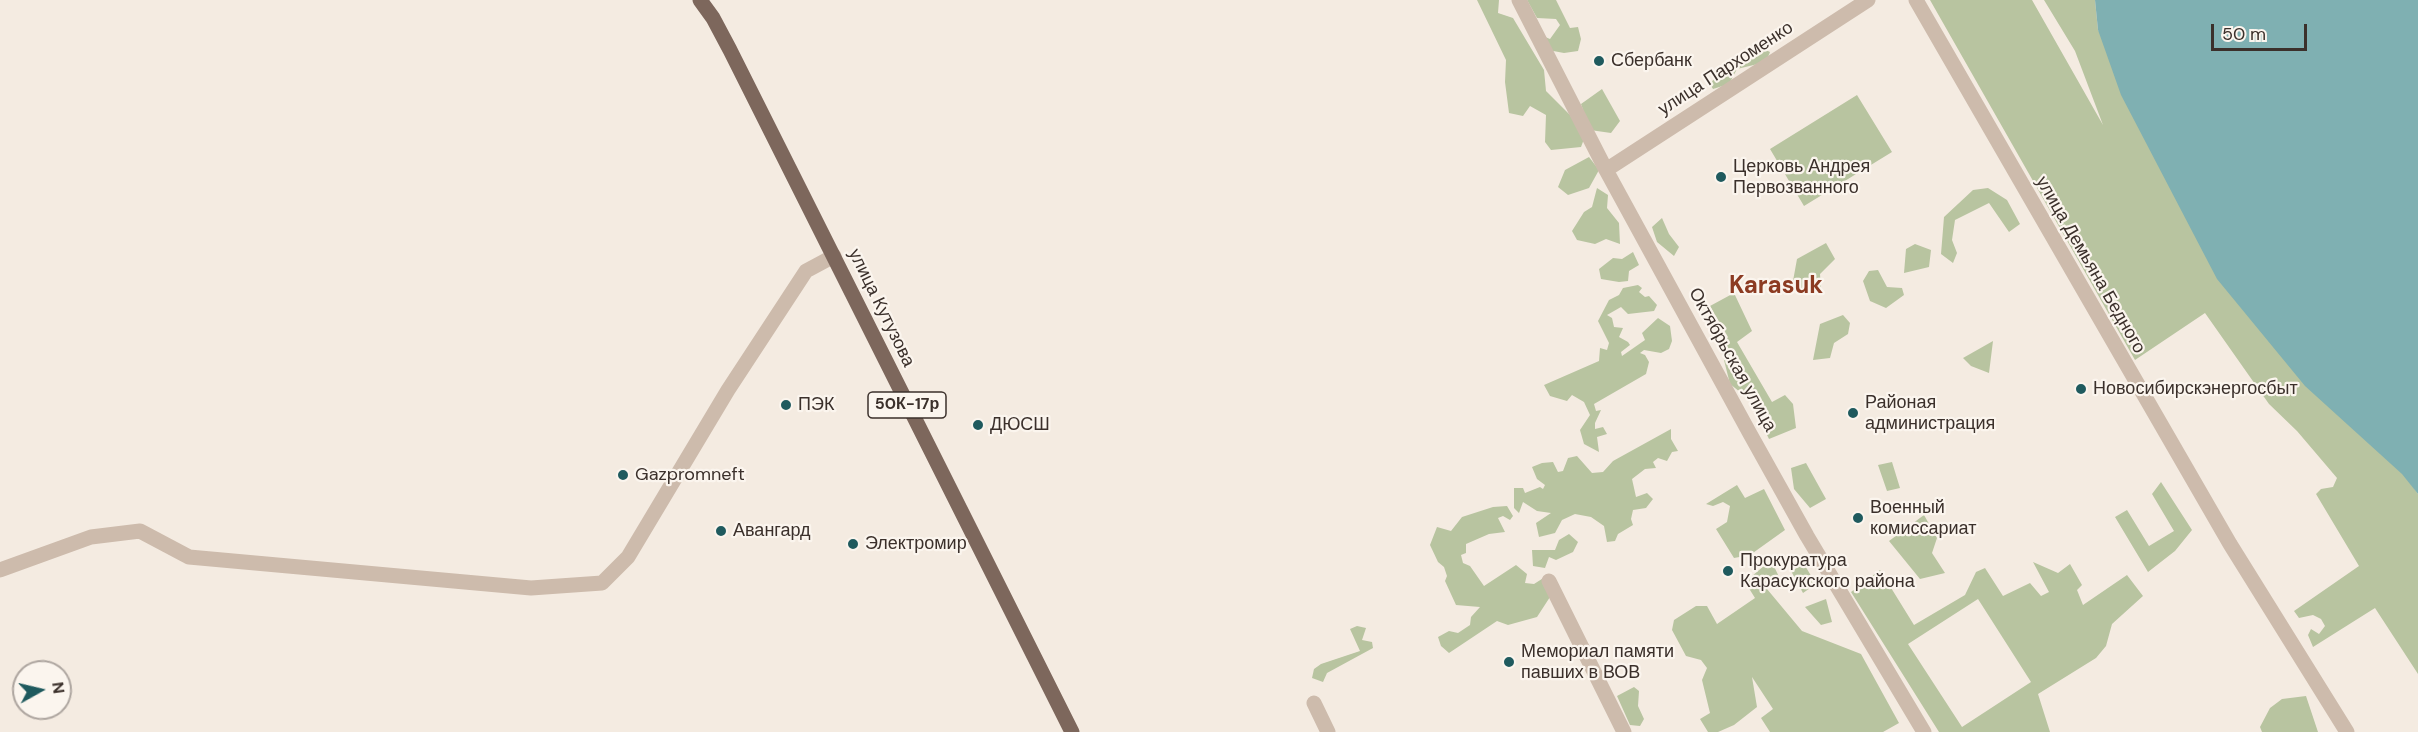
<!DOCTYPE html>
<meta charset="utf-8">
<style>
body{margin:0}
#map{position:relative;width:2418px;height:732px;overflow:hidden;background:#f4ebe1;font-family:"DM Sans",sans-serif}
canvas{display:block}
.north{position:absolute;left:12px;top:660px;width:60px;height:60px;box-sizing:border-box;background:#fbf5ee;border:2px solid #aea6a0;border-radius:50%;rotate:82deg;font-size:16px;font-weight:700;line-height:24px;text-align:center;color:#3b302b}
.north::after{content:'';display:block;margin:auto;width:21px;height:27px;background:#1f5a5e;clip-path:polygon(50% 0,100% 100%,50% 72%,0 100%)}
.scale{position:absolute;left:2211px;top:24px;width:96px;height:27px;box-sizing:border-box;border:3px solid #3b302b;border-top:0;padding-left:8px;font-size:18px;line-height:21px;white-space:nowrap;color:#3b302b;-webkit-text-stroke:4px #fbf5ee;paint-order:stroke}
</style>
<div id="map">
<canvas width="2418" height="732"></canvas>
<div class="north">N</div>
<div class="scale">50 m</div>
</div>
<script>
const g = document.querySelector('canvas').getContext('2d');
g.lineJoin = 'round';
function fill(path, color) {
  g.fillStyle = color;
  g.fill(path, 'evenodd');
}
function toPath(rows) {
  const path = new Path2D();
  for (const r of rows) {
    path.moveTo(r[0], r[1]);
    for (let i = 2; i < r.length; i += 2) path.lineTo(r[i], r[i + 1]);
  }
  return path;
}
function stroke(path, color, width, dash) {
  g.strokeStyle = color;
  g.lineWidth = width;
  g.lineCap = dash ? 'butt' : 'round';
  g.setLineDash(dash || []);
  g.stroke(path);
}
function drawText(font, color, halo, rows, align = 'center') {
  g.font = font + ' "DM Sans",sans-serif';
  g.lineWidth = 4.5;
  g.setLineDash([]);
  g.textBaseline = 'middle';
  g.strokeStyle = halo;
  g.fillStyle = color;
  for (const [text, x, y, turn = 0] of rows) {
    g.save();
    g.translate(x, y);
    g.rotate((+turn || 0) * Math.PI / 180);
    g.textAlign = isNaN(turn) ? turn : align;
    if (halo) g.strokeText(text, 0, 0);
    g.fillText(text, 0, 0);
    g.restore();
  }
}
const green = toPath([
 [1477,0,1499,0,1498,13,1513,18,1544,70,1546,91,1570,115,1584,139,1581,147,1551,150,1545,142,1546,115,1530,106,1523,116,1509,113,1505,82,1506,60],
 [1527,0,1556,0,1570,28,1578,27,1581,39,1578,51,1564,53,1548,50,1538,34,1550,39,1560,25,1556,19,1537,18],
 [1930,0,2032,0,2103,125,2075,51,2044,0,2095,0,2098,30,2418,494,2418,674,2375,608,2313,647,2308,635,2311,629,2319,634,2325,626,2321,619,2313,615,2299,618,2294,611,2359,566,2316,494,2321,489,2333,487,2337,478,2297,431,2269,404,2205,313,2135,360],
 [1764,49,1770,52,1766,62,1737,69,1729,84,1713,89,1710,84,1718,74],
 [1602,89,1620,121,1611,133,1590,130,1581,104],
 [1857,95,1892,152,1804,206,1770,149],
 [1589,157,1599,170,1589,188,1568,195,1558,187,1565,170],
 [1597,188,1608,195,1607,208,1619,223,1620,244,1606,239,1595,244,1577,240,1572,231,1584,212,1592,207],
 [1988,188,2007,200,2020,224,2009,232,1989,203,1955,220,1952,240,1957,253,1953,263,1941,254,1944,217,1973,190],
 [1662,218,1669,234,1679,247,1674,256,1657,242,1652,227],
 [1826,243,1835,259,1820,274,1821,288,1803,291,1793,281,1797,259],
 [1915,244,1931,250,1929,267,1904,273,1906,249],
 [1633,252,1639,265,1629,271,1628,281,1619,282,1601,279,1599,269,1613,258,1622,259],
 [1878,270,1887,287,1902,288,1904,295,1886,308,1870,301,1863,281,1869,271],
 [1638,285,1642,288,1639,292,1645,297,1649,296,1657,305,1654,311,1628,314,1621,307,1607,315,1612,318,1614,327,1623,328,1619,337,1628,342,1630,345,1621,352,1622,356,1645,340,1642,333,1658,318,1670,326,1672,341,1669,349,1661,353,1644,350,1640,353,1645,355,1649,362,1646,374,1594,404,1596,411,1601,410,1595,423,1595,429,1603,427,1607,434,1597,437,1599,452,1584,444,1580,430,1590,415,1584,402,1572,395,1567,401,1550,396,1544,385,1599,361,1600,348,1607,350,1609,343,1598,321,1609,300,1619,295,1623,288],
 [1734,293,1752,331,1737,342,1772,402,1785,395,1793,404,1796,428,1769,439,1750,400,1730,384,1721,348,1728,337,1710,306],
 [1843,315,1850,323,1848,334,1834,343,1830,358,1813,360,1820,324],
 [1993,341,1989,373,1971,366,1963,358],
 [1671,429,1671,439,1678,451,1672,452,1667,461,1658,458,1653,462,1656,468,1645,469,1632,479,1636,497,1647,493,1653,499,1646,508,1633,510,1631,519,1633,525,1618,534,1615,541,1607,542,1604,526,1591,517,1575,514,1562,520,1555,533,1539,537,1536,523,1551,513,1537,511,1523,502,1519,513,1514,508,1514,488,1523,488,1525,493,1540,487,1543,489,1545,485,1537,479,1532,467,1542,463,1553,462,1558,472,1563,471,1568,458,1577,456,1592,473,1603,472,1613,461],
 [1892,462,1900,488,1887,491,1878,465],
 [1806,463,1826,499,1810,508,1794,489,1791,468],
 [2161,482,2192,530,2175,551,2148,572,2115,517,2127,510,2149,546,2174,531,2152,494],
 [1737,485,1745,498,1764,489,1785,530,1750,555,1734,558,1716,529,1727,522,1730,506,1723,502,1713,506,1706,504],
 [1507,506,1513,516,1510,520,1503,516,1498,518,1505,532,1489,534,1466,544,1466,553,1461,555,1463,563,1470,566,1484,586,1516,565,1527,574,1525,583,1534,584,1545,577,1550,597,1537,617,1508,625,1497,621,1449,653,1441,646,1438,637,1449,631,1458,633,1470,625,1471,617,1480,607,1456,605,1445,581,1447,576,1444,567,1438,562,1430,545,1437,527,1451,531,1462,517,1493,507],
 [1924,515,1937,538,1932,553,1945,573,1920,579,1889,541],
 [1569,534,1578,542,1573,552,1556,560,1549,557,1545,568,1533,566,1532,550,1555,550,1559,540],
 [1771,560,1780,579,1767,589,1802,631,1861,654,1899,723,1883,732,1770,732,1761,718,1773,709,1752,677,1757,707,1734,725,1718,732,1708,732,1700,719,1710,713,1702,680,1707,668,1701,660,1686,656,1672,630,1674,620,1696,606,1707,606,1717,624,1755,598,1745,582],
 [2033,562,2058,573,2070,564,2082,585,2077,590,2083,605,2127,575,2143,596,2112,624,2106,646,2096,658,2038,694,2050,732,1939,732,1851,592,1880,570,1914,625,1965,595,1976,572,1985,568,2003,596,2030,583,2041,596,2049,592],
 [1978,599,2031,682,1962,727,1908,644],
 [1804,564,1816,584,1803,593,1791,571],
 [1826,599,1832,622,1821,625,1805,607],
 [1357,626,1366,628,1362,640,1372,642,1373,648,1327,673,1323,682,1312,678,1314,669,1321,664,1360,651,1350,629],
 [1634,687,1639,691,1638,706,1644,719,1640,726,1630,725,1617,696],
 [2306,696,2318,732,2262,732,2260,727,2270,708,2282,699]
]);
const water = toPath([
 [2095,0,2418,0,2418,494,2402,474,2305,386,2217,279,2121,95,2098,30]
]);
const minor = toPath([
 [1519,0,1606,170,1749,432,1807,536,1924,732],
 [1916,0,2230,544,2347,732],
 [1606,170,1868,0],
 [0,570,91,537,140,531,189,557,531,588,602,583,628,557,728,390,806,271,834,256],
 [1549,581,1624,732],
 [1314,703,1328,732]
]);
const major = toPath([
 [700,0,713,18,730,50,1072,732]
]);
const markers = [
 [1599,61,6,"#1f5a5e"],
 [1721,177,6,"#1f5a5e"],
 [2081,389,6,"#1f5a5e"],
 [786,405,6,"#1f5a5e"],
 [1853,413,6,"#1f5a5e"],
 [978,425,6,"#1f5a5e"],
 [623,475,6,"#1f5a5e"],
 [1858,518,6,"#1f5a5e"],
 [721,531,6,"#1f5a5e"],
 [853,544,6,"#1f5a5e"],
 [1728,571,6,"#1f5a5e"],
 [1509,662,6,"#1f5a5e"]
];
const shields = [
 [907,405,78]
];
const shieldNames = [
 ["50К-17р",907,405]
];
const poiNames = [
 ["Сбербанк",1611,61],
 ["Церковь Андрея",1733,167],
 ["Первозванного",1733,188],
 ["Новосибирскэнергосбыт",2093,389],
 ["Районая",1865,403],
 ["администрация",1865,424],
 ["ПЭК",798,405],
 ["ДЮСШ",990,425],
 ["Gazpromneft",635,475],
 ["Военный",1870,508],
 ["комиссариат",1870,529],
 ["Авангард",733,531],
 ["Электромир",865,544],
 ["Прокуратура",1740,561],
 ["Карасукского района",1740,582],
 ["Мемориал памяти",1521,652],
 ["павших в ВОВ",1521,673]
];
const streetNames = [
 ["улица Пархоменко",1726,69,-33],
 ["улица Демьяна Бедного",2090,265,60],
 ["улица Кутузова",881,308,64],
 ["Октябрьская улица",1732,360,61]
];
const districtNames = [
 ["Karasuk",1776,287]
];
fill(green, '#b8c4a0');
fill(water, '#7fb0b2');
stroke(minor, '#cdbbac', 15);
stroke(major, '#7d675c', 15);
for (const [x, y, r, color] of markers) {
  const dot = new Path2D();
  dot.arc(x, y, r, 0, 2 * Math.PI);
  g.fillStyle = color;
  g.fill(dot);
  stroke(dot, '#fbf5ee', 2);
}
for (const [x, y, w] of shields) {
  const box = new Path2D();
  box.roundRect(x - w / 2, y - 13, w, 26, 4.5);
  g.fillStyle = '#fbf5ee';
  g.fill(box);
  stroke(box, '#3b302b', 1.5);
}
drawText('bold 16px', '#3b302b', null, shieldNames);
drawText('18px', '#3b302b', '#fbf5ee', poiNames, 'left');
drawText('18px', '#3b302b', '#fbf5ee', streetNames);
drawText('bold 24px', '#8c3b22', '#fbf5ee', districtNames);
</script>
